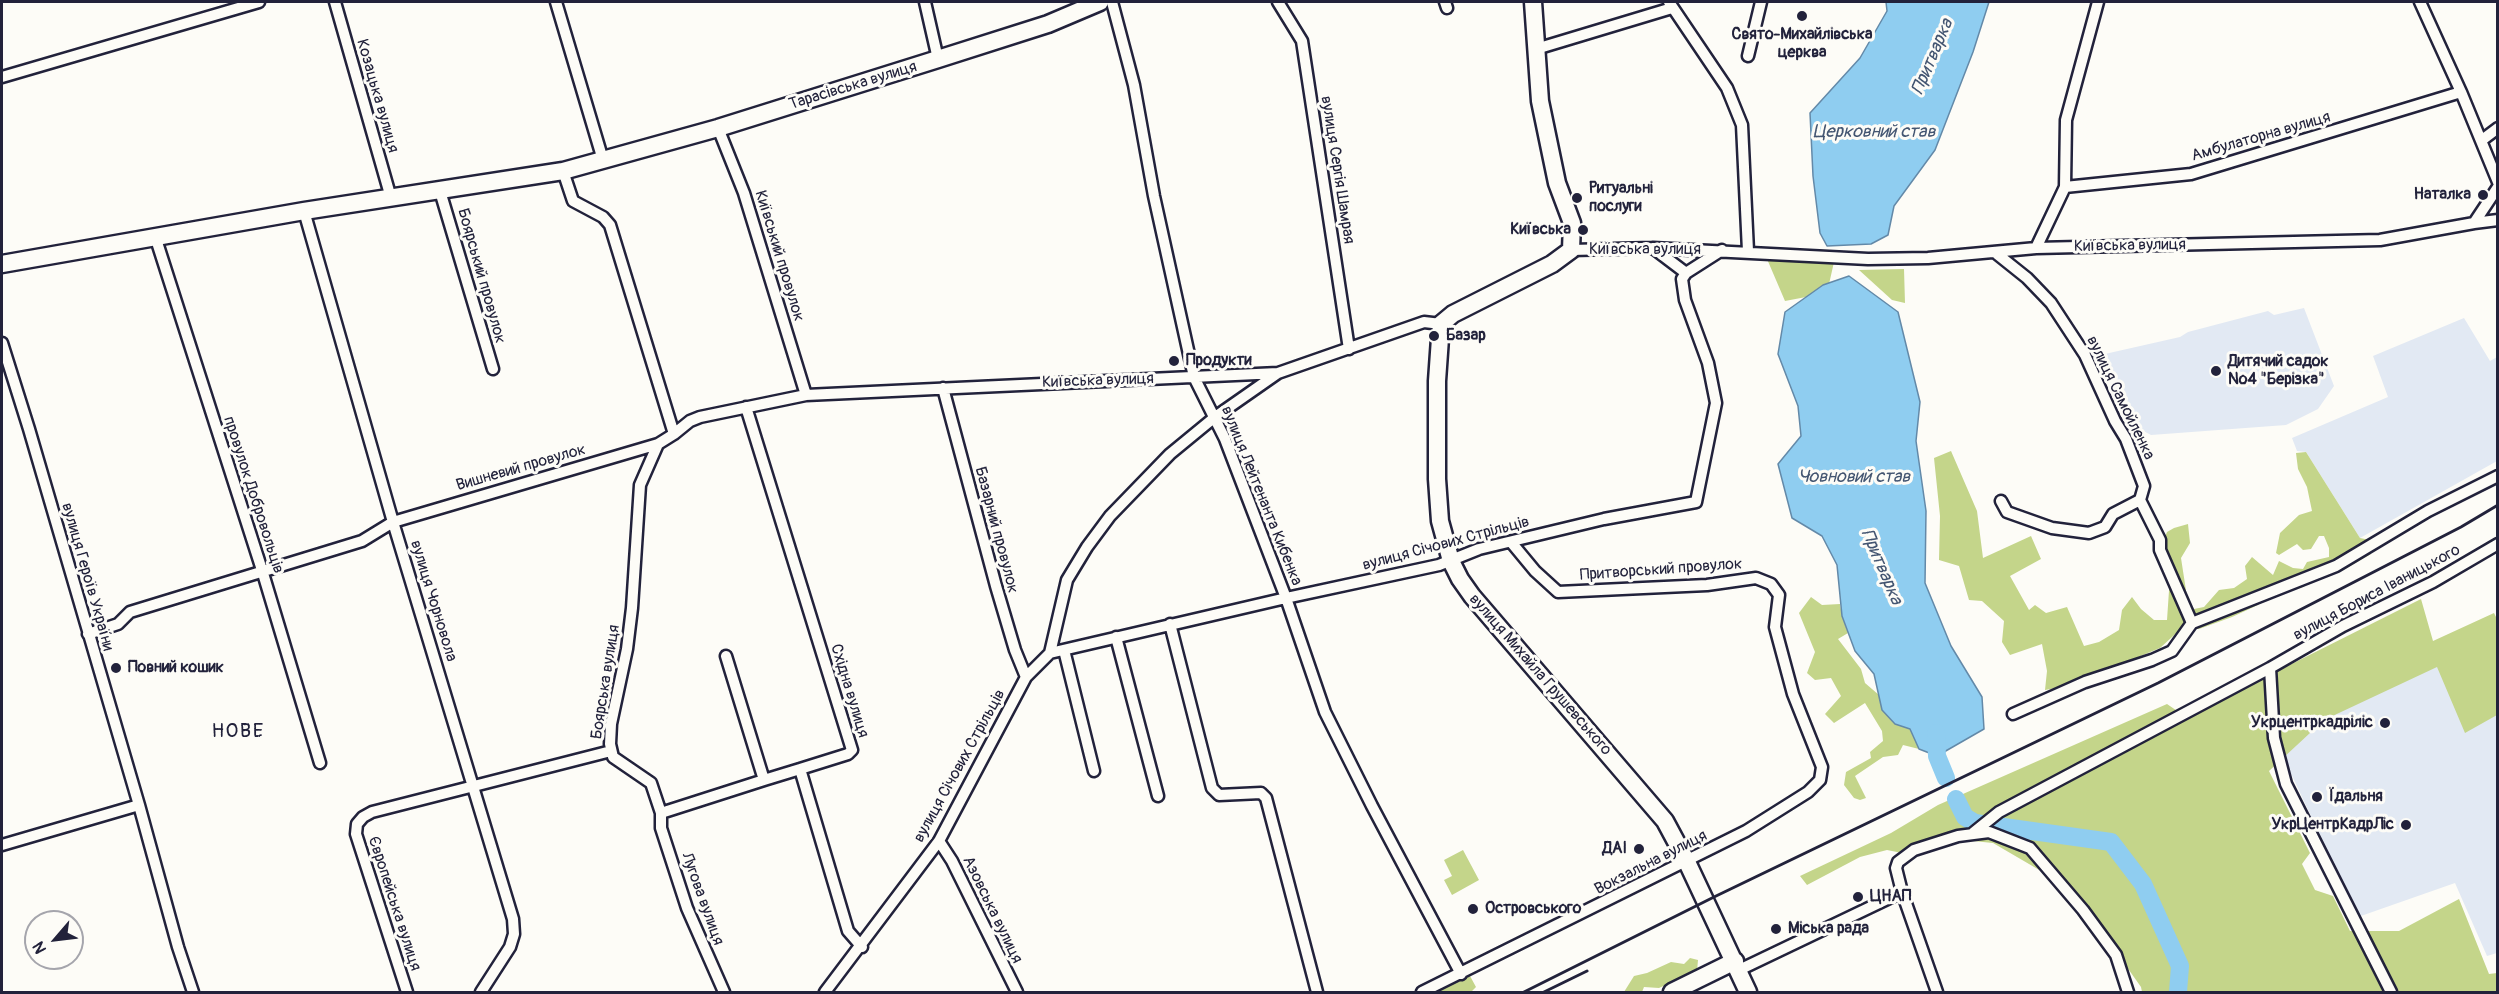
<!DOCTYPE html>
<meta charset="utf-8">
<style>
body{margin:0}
#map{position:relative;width:2499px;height:994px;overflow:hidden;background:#fdfcf7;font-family:Pangolin,sans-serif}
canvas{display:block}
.frame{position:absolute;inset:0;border:3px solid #22223b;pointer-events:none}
.north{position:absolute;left:24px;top:910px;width:60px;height:60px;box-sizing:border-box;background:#fdfcf7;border:2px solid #a5a5ac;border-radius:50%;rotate:242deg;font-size:16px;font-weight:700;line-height:24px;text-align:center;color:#22223b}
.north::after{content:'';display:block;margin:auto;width:21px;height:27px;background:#22223b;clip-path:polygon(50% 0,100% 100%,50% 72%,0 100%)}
</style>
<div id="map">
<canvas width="2499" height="994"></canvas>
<div class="frame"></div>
<div class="north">N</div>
</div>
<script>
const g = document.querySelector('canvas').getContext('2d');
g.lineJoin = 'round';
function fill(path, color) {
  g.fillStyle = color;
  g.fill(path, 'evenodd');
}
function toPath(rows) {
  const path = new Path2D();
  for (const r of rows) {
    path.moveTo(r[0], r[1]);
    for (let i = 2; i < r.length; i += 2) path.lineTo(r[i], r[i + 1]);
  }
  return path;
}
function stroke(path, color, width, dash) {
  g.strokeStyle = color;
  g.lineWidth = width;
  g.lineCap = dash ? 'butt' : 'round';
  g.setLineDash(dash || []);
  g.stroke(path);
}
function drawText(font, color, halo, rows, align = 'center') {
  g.font = font + ' Pangolin,sans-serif';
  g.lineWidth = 6;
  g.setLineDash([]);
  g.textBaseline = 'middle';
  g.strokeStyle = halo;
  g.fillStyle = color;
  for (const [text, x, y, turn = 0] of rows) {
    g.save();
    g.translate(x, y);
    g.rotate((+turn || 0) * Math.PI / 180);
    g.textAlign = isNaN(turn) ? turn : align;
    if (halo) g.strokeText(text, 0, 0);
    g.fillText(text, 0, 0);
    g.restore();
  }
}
const built = toPath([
 [2304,308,2334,386,2318,409,2286,425,2151,435,2132,425,2096,356,2180,337,2188,332,2268,311,2274,315],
 [2464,318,2490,361,2497,357,2497,461,2360,538,2306,452,2297,451,2292,438,2388,397,2373,356],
 [2478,647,2497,703,2497,953,2487,956,2455,883,2358,917,2288,767,2283,733]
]);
const green = toPath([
 [1767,259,1834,262,1827,293,1785,301],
 [1904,269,1905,303,1892,300,1859,270],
 [1951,451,1977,511,1983,558,2031,536,2041,559,2010,576,2029,610,2035,605,2046,613,2067,607,2084,646,2099,642,2119,630,2122,610,2132,597,2141,609,2154,620,2167,620,2170,576,2165,537,2167,532,2174,528,2188,524,2190,543,2181,558,2189,610,2204,607,2219,590,2234,588,2247,579,2245,566,2252,557,2273,575,2279,561,2293,568,2303,569,2307,562,2329,557,2329,548,2324,536,2319,536,2311,549,2303,550,2297,544,2279,555,2276,553,2280,533,2299,515,2312,511,2307,487,2298,469,2296,453,2306,452,2360,538,2370,540,2371,554,2340,572,2327,573,2303,587,2271,595,2258,605,2232,617,2199,629,2183,627,2160,648,2068,686,2045,690,2047,671,2042,644,2010,655,2002,642,2004,621,1982,601,1969,600,1959,566,1939,560,1940,516,1934,458],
 [1811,597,1822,605,1840,604,1842,616,1848,633,1838,639,1861,669,1865,683,1879,695,1883,710,1895,724,1910,729,1919,749,1903,745,1898,755,1883,757,1855,776,1866,798,1860,800,1854,798,1844,785,1846,772,1871,758,1870,752,1883,741,1882,731,1865,703,1834,723,1825,714,1841,696,1831,678,1815,680,1807,673,1815,652,1799,613],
 [2421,599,2433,641,2494,613,2497,619,2497,715,2465,733,2437,667,2324,720,2269,771,2310,853,2302,864,2315,890,2333,896,2350,931,2399,931,2459,899,2489,974,2497,973,2497,992,2142,992,2141,987,2061,874,2053,878,1993,843,1973,841,1964,830,1902,853,1887,850,1860,857,1807,885,1800,876,1891,833,1938,805,2167,704,2186,717],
 [1463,850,1479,880,1452,895,1444,880,1452,876,1444,860],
 [1690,958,1698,960,1697,971,1659,988,1644,987,1642,992,1624,992,1634,976,1647,973,1671,962,1684,964],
 [1470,976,1476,987,1471,992,1435,992]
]);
const water = toPath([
 [1886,2,1989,2,1973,52,1935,150,1894,206,1888,235,1871,244,1827,246,1820,233,1813,176,1810,113,1860,58,1887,11,1886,2],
 [1849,276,1898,312,1920,402,1916,441,1926,511,1925,583,1951,646,1982,697,1984,729,1937,756,1919,749,1910,729,1895,724,1882,710,1874,674,1855,651,1842,616,1837,565,1822,536,1792,518,1778,464,1801,436,1798,406,1778,354,1785,312,1823,285,1849,276]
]);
const river = toPath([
 [1936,733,1937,756,1946,778],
 [1956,799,1965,817,1975,823,2111,842,2143,884,2180,966,2178,992]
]);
const street = toPath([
 [335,2,391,198],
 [556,2,603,160],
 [925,2,938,59],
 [1112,2,1134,85,1154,196,1194,377,1225,439,1286,598,1325,712,1372,806,1461,974],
 [1278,2,1302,41,1349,349],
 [1445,2,1447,8],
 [1669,2,1727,88,1742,125,1748,251],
 [2420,2,2461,92,2498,182],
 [1536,49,1672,8],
 [1748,56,1761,2],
 [2,77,259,2],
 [718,128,744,193,806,395],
 [2482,140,2498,128],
 [563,171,573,201,603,217,610,225,674,434],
 [2065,187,2191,174,2461,92],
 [2498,187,2474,223,2498,220],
 [440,191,493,369],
 [304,211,393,522,513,919,514,934,510,947,481,992],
 [155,236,262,570,320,763],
 [1653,248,1686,273],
 [2036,248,2065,187,2066,120,2098,2],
 [1571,250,1653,248,1868,259,1928,258,2036,248,2380,240,2474,223],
 [1997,254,2027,278,2051,303,2085,355,2115,421,2126,439,2144,486,2140,500,2160,540,2160,550,2192,623],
 [2,343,29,429,139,805,178,947,193,992],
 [943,388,996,586,1015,650,1026,677],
 [746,407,852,750,848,754,800,769,848,931,862,947],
 [658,444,640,485,632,608,627,649,611,724,610,744,613,757,651,783,661,813,764,780,726,656],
 [2001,501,2007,512,2052,528,2089,533,2105,527,2113,514,2140,500],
 [1170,624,1212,788,1219,795,1261,793,1266,798,1317,992],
 [88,634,118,624,130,612,362,541,393,522,658,444,674,434,690,421,700,417,806,395,1278,373,1424,322,1441,324],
 [1116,637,1158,796],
 [1064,650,1094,771],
 [1050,653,1067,580,1087,547,1110,516,1170,454,1215,417,1278,373],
 [2270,668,2274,738,2286,784,2391,992],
 [2013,714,2085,682,2152,660,2172,651,2192,623,2336,566,2428,511,2498,476],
 [764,780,800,769],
 [661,813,661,828,687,908,724,992],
 [1973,833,1999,812,2270,668,2343,626,2433,582,2498,544],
 [939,841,952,861,1017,992],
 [2,845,139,805],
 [1902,892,1896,868,1898,862,1914,850,1958,836,1989,832,2030,848,2083,910,2116,955,2128,992],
 [1739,970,1902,892,1937,992],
 [407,992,356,834,357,824,363,817,372,812,474,786,611,751],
 [825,992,939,841,1026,677,1050,653,1286,598,1439,565,1479,549,1604,519,1696,502,1716,403,1708,363,1685,300,1682,279,1686,273,1722,250],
 [1422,992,1746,831,1808,792,1820,780,1822,767,1793,694,1775,627,1779,595,1771,584,1756,578,1707,585,1558,592,1535,571,1511,542]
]);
const secondary = toPath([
 [1533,2,1540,101,1557,183,1572,223,1571,250,1552,264,1453,314,1441,324,1437,381,1437,479,1440,521,1451,561,1460,579,1472,596,1665,821,1687,862,1748,992],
 [2,264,304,211,563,171,718,128,938,59,1048,24,1100,2],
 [1672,992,1735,961]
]);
const rail = toPath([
 [1524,992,1714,897,2158,683,2461,527,2498,505],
 [1544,992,1587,971]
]);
const markers = [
 [1802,16,6,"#22223b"],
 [2483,195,6,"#22223b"],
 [1577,198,6,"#22223b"],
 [1583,230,6,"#22223b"],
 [1434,336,6,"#22223b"],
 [1174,361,6,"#22223b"],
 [2216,371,6,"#22223b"],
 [116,668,6,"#22223b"],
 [2385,723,6,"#22223b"],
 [2317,797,6,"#22223b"],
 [2406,825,6,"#22223b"],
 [1639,849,6,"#22223b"],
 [1858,897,6,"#22223b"],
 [1473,909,6,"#22223b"],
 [1776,929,6,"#22223b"]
];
const poiNames = [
 ["Свято-Михайлівська",1802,35,"center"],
 ["церква",1802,53,"center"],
 ["Ритуальні",1589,189],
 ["послуги",1589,207],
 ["Наталка",2471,195,"right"],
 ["Київська",1571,230,"right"],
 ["Базар",1446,336],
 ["Продукти",1186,361],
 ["Дитячий садок",2228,362],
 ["№4 \"Берізка\"",2228,380],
 ["Повний кошик",128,668],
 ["Укрцентркадріліс",2373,723,"right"],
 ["Їдальня",2329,797],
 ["УкрЦентрКадрЛіс",2394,825,"right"],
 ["ДАІ",1627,849,"right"],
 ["ЦНАП",1870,897],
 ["Островського",1485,909],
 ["Міська рада",1788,929]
];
const streetNames = [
 ["Тарасівська вулиця",853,86,-17],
 ["Козацька вулиця",377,96,74],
 ["Амбулаторна вулиця",2261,137,-16],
 ["вулиця Сергія Шамрая",1337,170,81],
 ["Київська вулиця",2130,246,-1],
 ["Київська вулиця",1645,250],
 ["Київський провулок",779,256,73],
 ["Боярський провулок",481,276,74],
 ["Київська вулиця",1098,381,-2],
 ["вулиця Самойленка",2120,398,64],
 ["Вишневий провулок",521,468,-16],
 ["провулок Добровольців",253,495,72],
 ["вулиця Лейтенанта Кибенка",1261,496,68],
 ["Базарний провулок",996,530,75],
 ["вулиця Січових Стрільців",1446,544,-15],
 ["Притворський провулок",1661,570,-4],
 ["вулиця Героїв України",87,577,74],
 ["вулиця Бориса Іваницького",2377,593,-28],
 ["вулиця Чорновола",433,601,73],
 ["вулиця Михайла Грушевського",1540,675,49],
 ["Боярська вулиця",606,682,-81],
 ["Східна вулиця",849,691,73],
 ["вулиця Січових Стрільців",960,766,-61],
 ["Вокзальна вулиця",1651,863,-27],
 ["Лугова вулиця",702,899,70],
 ["Європейська вулиця",394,904,72],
 ["Азовська вулиця",992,910,64]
];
const waterNames = [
 ["Притварка",1933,57,-67],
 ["Церковний став",1874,132],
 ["Човновий став",1854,477],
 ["Притварка",1881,567,67]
];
const quarterNames = [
 ["НОВЕ",238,732]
];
fill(built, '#e2e9f3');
fill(green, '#c4d58a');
fill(water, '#8fcdf0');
stroke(water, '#6389a8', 1.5);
stroke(river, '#8fcdf0', 18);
stroke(street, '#22223b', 15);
stroke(secondary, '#22223b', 21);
stroke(street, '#fdfcf7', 10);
stroke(secondary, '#fdfcf7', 16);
stroke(rail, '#22223b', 3);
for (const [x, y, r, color] of markers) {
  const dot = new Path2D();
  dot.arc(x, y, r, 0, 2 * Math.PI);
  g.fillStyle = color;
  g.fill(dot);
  stroke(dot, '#fdfcf7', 2);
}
drawText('bold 16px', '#22223b', '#fdfcf7', poiNames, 'left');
drawText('16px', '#22223b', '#fdfcf7', streetNames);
drawText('italic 18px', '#435571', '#fdfcf7', waterNames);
g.letterSpacing = '1.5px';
drawText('20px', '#22223b', '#fdfcf7', quarterNames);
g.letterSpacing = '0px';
</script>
